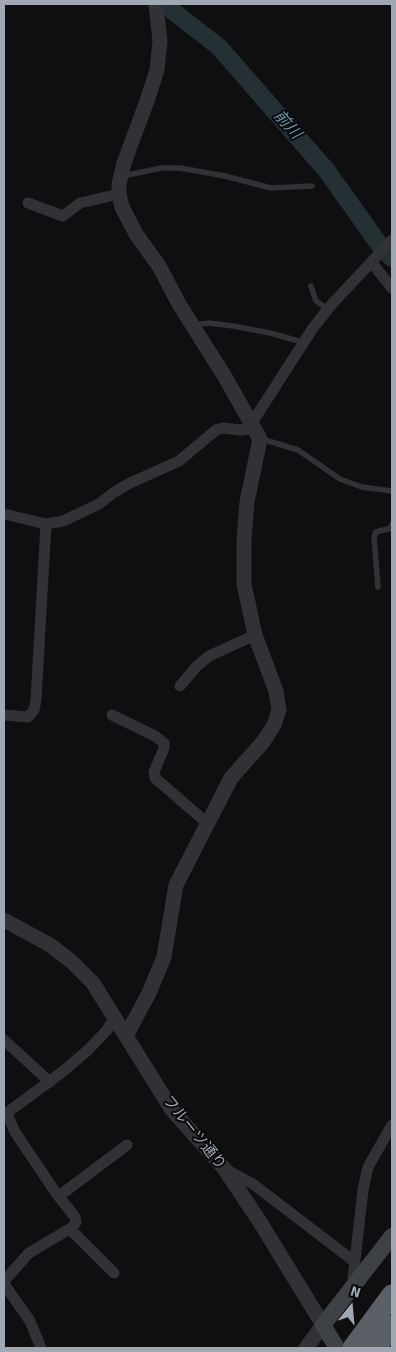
<!DOCTYPE html>
<meta charset="utf-8">
<style>
body{margin:0}
#map{position:relative;width:396px;height:1352px;overflow:hidden;background:#0f0f11;font-family:Signika,sans-serif}
canvas{display:block}
.frame{position:absolute;inset:0;border:5px solid #9fa8b3;pointer-events:none}
.north{position:absolute;left:326px;top:1282px;width:50px;height:50px;-webkit-text-stroke:4px #0a0a0b;paint-order:stroke;rotate:17deg;font-size:14px;font-weight:700;line-height:20px;text-align:center;color:#9fa8b3}
.north::after{content:'';display:block;margin:auto;width:18px;height:22px;background:#9fa8b3;clip-path:polygon(50% 0,100% 100%,50% 72%,0 100%)}
</style>
<div id="map">
<canvas width="396" height="1352"></canvas>
<div class="frame"></div>
<div class="north">N</div>
</div>
<script>
const g = document.querySelector('canvas').getContext('2d');
g.lineJoin = 'round';
function toPath(rows) {
  const path = new Path2D();
  for (const r of rows) {
    path.moveTo(r[0], r[1]);
    for (let i = 2; i < r.length; i += 2) path.lineTo(r[i], r[i + 1]);
  }
  return path;
}
function stroke(path, color, width, dash) {
  g.strokeStyle = color;
  g.lineWidth = width;
  g.lineCap = dash ? 'butt' : 'round';
  g.setLineDash(dash || []);
  g.stroke(path);
}
function drawText(font, color, halo, rows, align = 'center') {
  g.font = font + ' Signika,"Noto Sans JP",sans-serif';
  g.lineWidth = 4;
  g.setLineDash([]);
  g.textBaseline = 'middle';
  g.strokeStyle = halo;
  g.fillStyle = color;
  for (const [text, x, y, turn = 0] of rows) {
    g.save();
    g.translate(x, y);
    g.rotate((+turn || 0) * Math.PI / 180);
    g.textAlign = isNaN(turn) ? turn : align;
    if (halo) g.strokeText(text, 0, 0);
    g.fillText(text, 0, 0);
    g.restore();
  }
}
const river = toPath([
 [167,4,174,12,219,47,327,171,381,247,392,258]
]);
const service = toPath([
 [123,176,161,168,180,168,225,176,271,188,312,186],
 [311,286,316,301,328,309],
 [194,325,209,323,233,326,270,333,302,342],
 [262,439,298,450,340,479,362,487,392,491],
 [378,587,374,537,376,532,391,528,392,524]
]);
const minor = toPath([
 [28,203,63,216,80,203,119,194],
 [372,263,392,288],
 [4,514,46,524,63,521,99,504,113,493,128,484,179,461,216,430,223,428,241,430,248,429,313,328,332,304,392,240],
 [180,686,197,666,209,656,255,635],
 [4,715,28,717,34,710,36,700,46,524],
 [112,715,155,736,164,743,164,748,154,772,155,778,207,823],
 [4,1040,50,1082],
 [4,1115,61,1073,88,1050,107,1030,115,1017],
 [227,1170,253,1184,355,1262],
 [59,1196,127,1145],
 [70,1229,114,1273],
 [4,1281,29,1253,73,1227,76,1222,75,1217,56,1193,15,1132,7,1114],
 [4,1284,30,1321,41,1348],
 [352,1287,363,1190,368,1167,392,1125]
]);
const tertiary = toPath([
 [4,920,50,945,71,961,93,983,172,1110,224,1168,260,1222,323,1325,306,1348],
 [126,1036,149,993,164,957,176,885,231,778,263,742,274,725,279,710,276,691,255,635,244,584,244,540,247,502,260,439,225,377,179,304,159,266,136,234,122,207,119,194,119,184,124,163,147,101,157,70,160,41,156,4]
]);
const secondary = toPath([
 [337,1348,323,1325,392,1236]
]);
const motorway = toPath([
 [353,1348,392,1295],
 [376,1348,392,1326]
]);
const streetNames = [
 ["フルーツ通り",194,1133,51]
];
const waterNames = [
 ["前川",287,125,49]
];
stroke(river, '#253035', 18);
stroke(service, '#303236', 5.5);
stroke(minor, '#303236', 11);
stroke(tertiary, '#303236', 15);
stroke(secondary, '#3e4146', 16);
stroke(motorway, '#5b6067', 21);
drawText('15px', '#9fa8b3', '#0a0a0b', streetNames);
drawText('italic 16px', '#729eb2', '#0a0a0b', waterNames);
</script>
